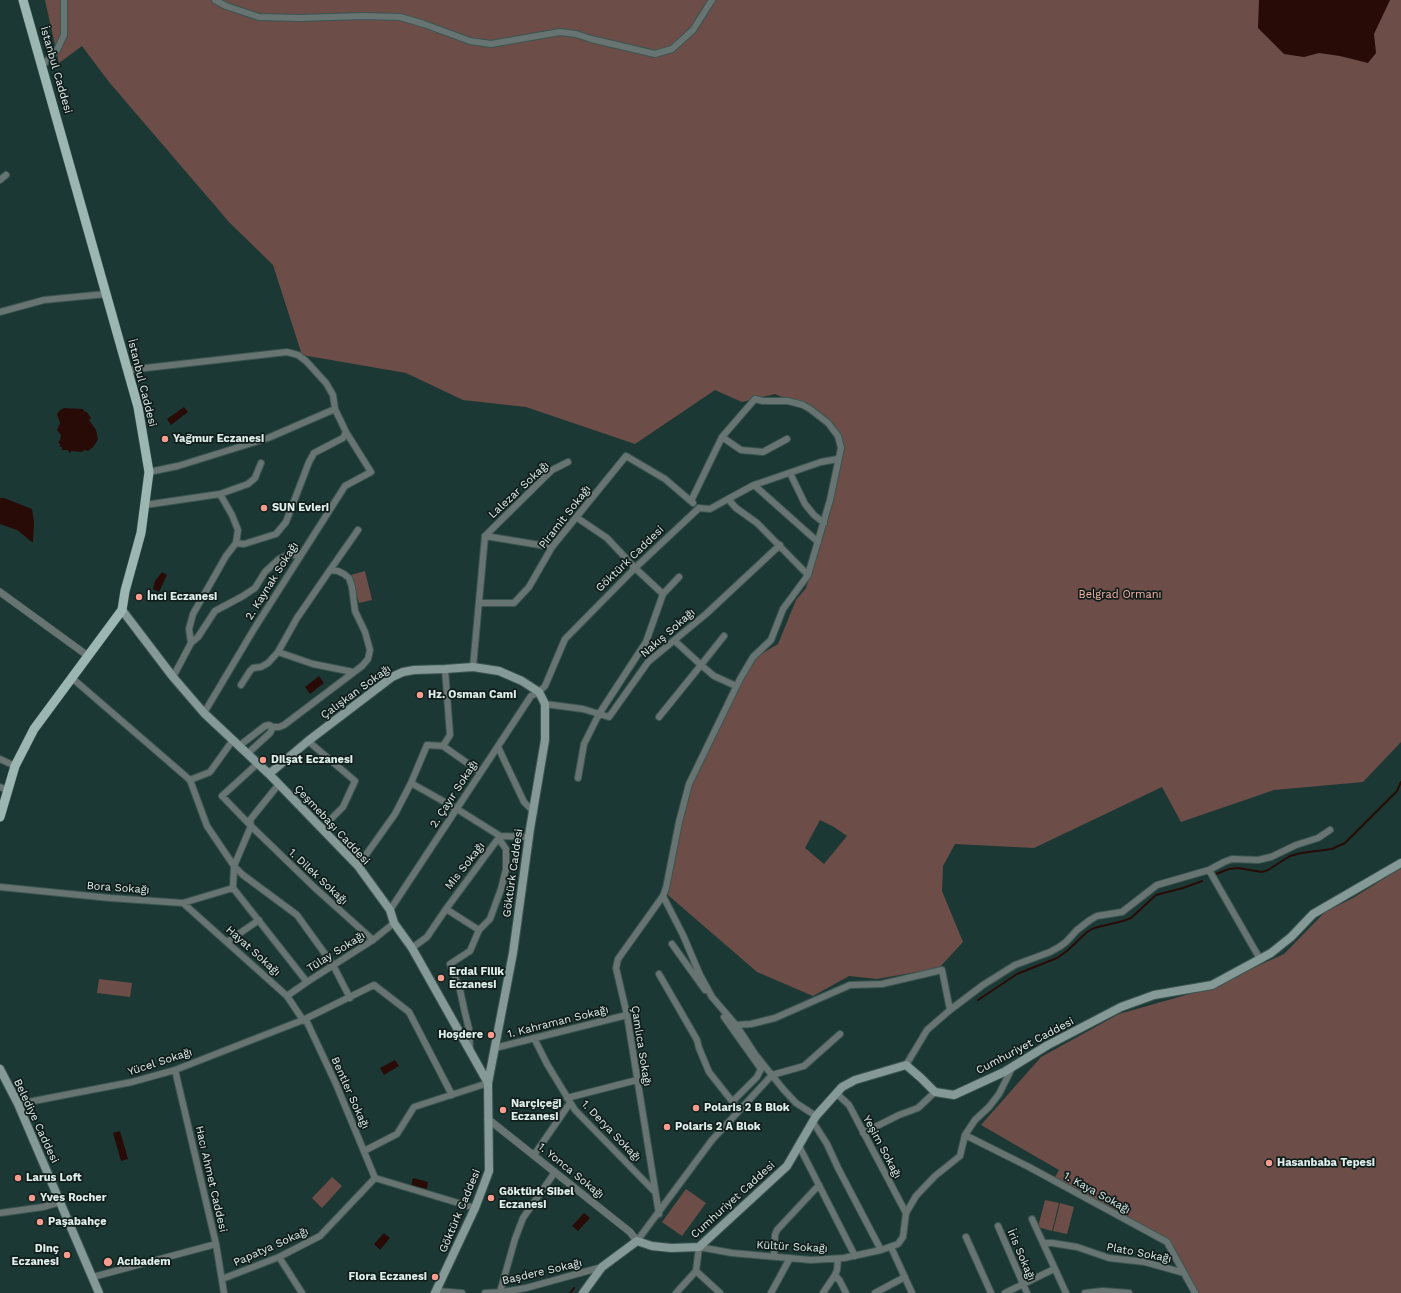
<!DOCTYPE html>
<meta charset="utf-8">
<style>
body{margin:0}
canvas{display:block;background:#1c3834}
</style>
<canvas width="1401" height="1293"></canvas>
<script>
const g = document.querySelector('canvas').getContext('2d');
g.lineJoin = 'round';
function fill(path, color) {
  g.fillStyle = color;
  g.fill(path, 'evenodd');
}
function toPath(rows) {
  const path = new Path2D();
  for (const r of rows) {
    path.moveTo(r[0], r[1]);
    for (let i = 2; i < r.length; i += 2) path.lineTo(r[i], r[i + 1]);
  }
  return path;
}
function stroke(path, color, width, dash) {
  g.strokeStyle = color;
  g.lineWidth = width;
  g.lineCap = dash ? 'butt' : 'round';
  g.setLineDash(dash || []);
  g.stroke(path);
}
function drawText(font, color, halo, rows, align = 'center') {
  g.font = font + ' "Work Sans",sans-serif';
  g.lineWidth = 3.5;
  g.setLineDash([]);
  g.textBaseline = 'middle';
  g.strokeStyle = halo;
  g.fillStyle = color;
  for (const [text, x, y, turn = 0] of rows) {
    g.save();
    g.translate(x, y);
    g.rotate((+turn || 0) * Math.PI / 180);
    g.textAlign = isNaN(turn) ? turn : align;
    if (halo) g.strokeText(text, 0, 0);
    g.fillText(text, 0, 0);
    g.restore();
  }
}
const green = toPath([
 [45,0,1401,0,1401,742,1363,782,1274,790,1181,822,1162,787,1034,848,955,844,943,866,942,891,963,942,939,968,877,979,849,976,813,996,757,972,668,895,673,845,692,783,733,694,756,657,778,644,796,600,806,588,829,503,839,447,830,428,802,406,775,394,742,402,715,390,635,444,526,407,463,400,406,373,302,355,273,265,229,222,109,82,82,46,59,63],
 [820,820,834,827,847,836,824,864,805,848],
 [365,571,372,600,359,603,351,575],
 [1401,868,1401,1293,1193,1293,1173,1249,1053,1181,1059,1170,981,1125,1041,1057,1119,1014,1207,989,1284,954,1325,912,1353,898],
 [99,979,132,983,130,997,97,993],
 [332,1177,342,1186,322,1208,312,1198],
 [686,1189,706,1203,682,1236,662,1222],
 [1045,1200,1059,1203,1052,1231,1038,1227],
 [1060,1203,1074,1207,1067,1234,1053,1231]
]);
const water = toPath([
 [1259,0,1390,0,1374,34,1376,53,1368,63,1340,56,1319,53,1304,57,1284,54,1258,28],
 [184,407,188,412,171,425,167,419],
 [64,408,83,409,84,411,87,412,91,418,89,420,96,430,98,440,93,447,88,451,84,450,82,452,72,451,69,453,68,450,62,450,62,447,60,447,60,444,58,443,60,440,61,435,57,430,60,423,57,414,59,411],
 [0,498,4,498,32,509,34,522,33,542,32,542,17,530,0,524],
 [162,572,167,575,159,592,153,589,155,581],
 [319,676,324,683,310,694,305,687],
 [395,1060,399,1066,384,1075,380,1068],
 [120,1131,128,1159,121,1161,113,1133],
 [413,1178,428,1182,427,1189,411,1186],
 [584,1213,590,1218,578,1231,572,1226],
 [384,1233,390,1238,380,1250,374,1244]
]);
const stream = toPath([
 [1216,874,1229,869,1238,868,1262,872,1268,870,1290,856,1301,853,1332,849,1338,846,1345,843,1397,791,1401,782],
 [978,1000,1017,974,1057,958,1067,951,1087,932,1094,928,1123,921,1131,918,1156,895,1183,888,1202,881],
 [570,1293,574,1288]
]);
const minor = toPath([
 [215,0,226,6,259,17,300,18,363,16,400,17,424,24,470,41,491,44,560,32,576,34,591,39,655,54,672,49,693,30,712,0],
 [42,66,57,50,64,35,64,0],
 [0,180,6,175],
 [0,312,44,300,106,294],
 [128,370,287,352,298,355,306,361,326,383,333,395,335,409,346,432,371,472,345,486,254,629,204,713],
 [722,437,741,450,763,452,787,439],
 [149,472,178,466,268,438,335,409],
 [790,473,805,504,814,515,824,523],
 [754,485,818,542],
 [728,499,754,485,821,462,838,459],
 [145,505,220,494,248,484,255,478,261,463],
 [699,508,710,509,728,499,736,508,757,523,808,575],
 [576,517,607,538,635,568,663,594],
 [485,536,552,470,568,462],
 [485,536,552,547],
 [236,543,244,544,276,534,286,522,309,462,314,453,343,438,346,432],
 [330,570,358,530],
 [479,603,514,603,529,587,552,547,626,456,665,479,693,503],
 [675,641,701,665,724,636],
 [191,643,189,629,193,614,226,556,236,543,238,530,232,515,220,494],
 [278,652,313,664,353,672],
 [473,667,485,536],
 [173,677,191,643,198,637,215,611,243,596,255,588,265,572,279,559,290,554,300,556],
 [72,678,190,780,207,826,234,866,243,875,297,915,333,965,350,998],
 [545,704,583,709,609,717,648,662,706,614,780,545],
 [659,717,701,665,714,676,736,686],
 [308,741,355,781,343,807,322,828],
 [239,746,265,726,269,725,273,727,279,727,284,725,362,666,368,659,370,650,365,632,355,611,352,587,349,578,344,574,338,571,330,570,297,618,278,652,268,663,261,667,253,668,250,671,241,685],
 [443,746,450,735,445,669],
 [498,747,524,802,534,812],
 [247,754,270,733,273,727],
 [0,759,15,766],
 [257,764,222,796,251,826,315,888,373,940],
 [578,778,584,744,599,714,646,642,663,594,679,577],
 [190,780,210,772,233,740],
 [411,783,457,809,500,836,529,837],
 [0,787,8,790],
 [251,826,234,866,233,888,307,982],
 [251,826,250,820,279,784],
 [358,866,395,814,411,783,427,745,443,746,480,772],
 [1209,870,1260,959],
 [0,887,110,898,183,903,233,888],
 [663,896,683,935,700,975,712,997,736,1025,755,1054,783,1089,796,1103,816,1116],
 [183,903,287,996,303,1020,307,1022,336,1084,375,1178],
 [446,909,479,930],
 [390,910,531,696,539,692,545,686,565,639,635,568,699,508],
 [227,942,259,920],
 [672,944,705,990],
 [412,948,427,937,446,909,500,836],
 [659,974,697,1040,699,1048,709,1072,739,1110],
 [287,996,307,982,373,940,394,923],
 [950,1010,983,985,1015,965,1050,952,1059,947,1066,942,1077,930,1090,920,1097,916,1122,912,1157,885,1209,870,1224,862,1232,859,1258,860,1271,857,1296,845,1318,838,1330,830],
 [724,1017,761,1069,757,1077,732,1102],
 [736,1025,751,1024,775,1018,850,985,882,984,942,970,950,1010,927,1030,906,1065],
 [534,1038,547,1064,575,1110,654,1191],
 [495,1048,627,1015],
 [470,1049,469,1029,465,1013,460,990,450,964,470,951,479,930,490,919,501,889,506,869,506,849,499,839],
 [175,1070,216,1244,224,1293],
 [836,1093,849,1105,906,1213],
 [567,1098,637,1080],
 [18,1104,132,1082,175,1070,303,1020,374,985,409,1012,452,1095],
 [813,1122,827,1144,838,1168,881,1250],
 [863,1133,899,1115,918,1108,935,1092],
 [965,1135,1029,1167,1167,1242,1195,1293],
 [799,1146,855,1256],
 [364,1151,397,1134,414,1107,488,1083],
 [534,1155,570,1103],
 [375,1178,475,1208],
 [0,1213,43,1207,61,1202],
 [659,1214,627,1015,616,968,618,959,663,896,666,888,679,822,689,784,740,679,753,657,771,640,783,609,808,575,830,500,841,448,838,436,828,423,810,409,803,405,788,401,763,401,755,399,722,437,691,501],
 [1032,1219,1066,1293],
 [998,1226,1027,1293],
 [966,1237,991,1293],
 [637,1241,712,1140,772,1075,804,1066,840,1034],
 [1043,1243,1052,1243,1077,1247,1109,1258,1145,1262,1184,1273],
 [891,1247,912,1293],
 [774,1256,775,1235,777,1230,819,1185],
 [279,1257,302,1293],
 [835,1275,840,1281,846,1293],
 [93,1277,216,1244],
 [222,1279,279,1257,320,1236,375,1178],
 [437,1291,462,1293],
 [500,1292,515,1239,523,1218,555,1172],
 [485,1293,503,1292,526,1288,602,1267],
 [676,1293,696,1271],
 [720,1293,696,1271,699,1247,732,1253,811,1260,844,1258,881,1250,898,1244,903,1237,906,1213,916,1196,935,1176,960,1156,965,1135,975,1120,989,1107,999,1094,1012,1068],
 [771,1293,790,1258],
 [823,1293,835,1275,837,1270,838,1259],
 [875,1293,905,1277],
 [1005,1293,1054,1269],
 [1085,1293,1103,1291,1129,1293]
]);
const tertiary = toPath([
 [0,592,88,656],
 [488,1119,630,1232,637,1241]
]);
const secondary = toPath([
 [122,610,173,677,204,713,269,774,358,866,390,910,394,923,412,948,488,1083],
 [269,774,308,741,392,677,403,672,414,670,445,669,473,667,499,671,522,681,539,692,545,704,545,740,530,829,513,953,488,1083,489,1171,475,1208,435,1293],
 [0,1069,18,1104,99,1293],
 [583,1293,602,1267,637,1241,652,1246,671,1248,699,1247,787,1166,816,1116,842,1087,855,1080,906,1065,921,1078,935,1092,954,1095,1004,1072,1048,1045,1121,1007,1154,995,1212,985,1271,953,1291,937,1313,914,1401,863]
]);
const primary = toPath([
 [0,817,15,766,34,729,122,610,125,591,141,533,149,472,138,407,23,0]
]);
const markers = [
 [165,439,4,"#f59d8e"],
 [264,508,4,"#f59d8e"],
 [139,597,4,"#f59d8e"],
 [420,695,4,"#f59d8e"],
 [263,760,4,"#f59d8e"],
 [441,978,4,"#f59d8e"],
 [491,1035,4,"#f59d8e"],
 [696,1108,4,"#f59d8e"],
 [503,1110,4,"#f59d8e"],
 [667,1127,4,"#f59d8e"],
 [1269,1163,4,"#f59d8e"],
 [18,1178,4,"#f59d8e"],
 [32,1198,4,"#f59d8e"],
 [491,1198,4,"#f59d8e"],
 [40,1222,4,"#f59d8e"],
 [67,1255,4,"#f59d8e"],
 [108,1262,5,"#f59d8e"],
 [435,1277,4,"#f59d8e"]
];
const streetNames = [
 ["İstanbul Caddesi",56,70,74],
 ["İstanbul Caddesi",142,383,76],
 ["Lalezar Sokağı",519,490,-43],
 ["Piramit Sokağı",565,517,-52],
 ["Göktürk Caddesi",630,559,-44],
 ["2. Kaynak Sokağı",272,581,-58],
 ["Nakış Sokağı",668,633,-41],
 ["Çalışkan Sokağı",356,692,-36],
 ["2. Çayır Sokağı",454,794,-57],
 ["Çeşmebaşı Caddesi",332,825,47],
 ["Mis Sokağı",465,866,-52],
 ["Göktürk Caddesi",513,873,-82],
 ["1. Dilek Sokağı",318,877,43],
 ["Bora Sokağı",118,888,4],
 ["Hayat Sokağı",253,951,42],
 ["Tülay Sokağı",336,952,-32],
 ["1. Kahraman Sokağı",558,1022,-14],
 ["Çamlıca Sokağı",641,1046,81],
 ["Cumhuriyet Caddesi",1025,1046,-28],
 ["Yücel Sokağı",160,1062,-18],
 ["Bentler Sokağı",350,1093,66],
 ["Belediye Caddesi",36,1121,65],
 ["1. Derya Sokağı",611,1131,46],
 ["Yeşim Sokağı",882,1147,62],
 ["1. Yonca Sokağı",571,1171,39],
 ["Hacı Ahmet Caddesi",211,1179,77],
 ["1. Kaya Sokağı",1097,1193,29],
 ["Cumhuriyet Caddesi",733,1200,-42],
 ["Göktürk Caddesi",460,1211,-67],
 ["Papatya Sokağı",271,1247,-24],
 ["Kültür Sokağı",792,1247,3],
 ["Plato Sokağı",1139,1253,11],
 ["İris Sokağı",1021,1255,67],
 ["Başdere Sokağı",542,1272,-13]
];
const poiNames = [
 ["Yağmur Eczanesi",173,439],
 ["SUN Evleri",272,508],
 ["İnci Eczanesi",147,597],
 ["Hz. Osman Cami",428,695],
 ["Dilşat Eczanesi",271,760],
 ["Erdal Filik",449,972],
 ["Eczanesi",449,985],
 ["Hoşdere",483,1035,"right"],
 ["Narçiçeği",511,1104],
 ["Eczanesi",511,1117],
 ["Polaris 2 B Blok",704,1108],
 ["Polaris 2 A Blok",675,1127],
 ["Hasanbaba Tepesi",1277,1163],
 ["Larus Loft",26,1178],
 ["Göktürk Sibel",499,1192],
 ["Eczanesi",499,1205],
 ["Yves Rocher",40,1198],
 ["Paşabahçe",48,1222],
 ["Dinç",59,1249,"right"],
 ["Eczanesi",59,1262,"right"],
 ["Acıbadem",117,1262],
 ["Flora Eczanesi",427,1277,"right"]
];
const parkNames = [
 ["Belgrad Ormanı",1120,595]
];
fill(green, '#6c4d48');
fill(water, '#280b07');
stroke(stream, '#280b07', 2);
stroke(minor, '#3b5551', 8);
stroke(tertiary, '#3b5551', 8);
stroke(secondary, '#3b5551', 10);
stroke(primary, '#3b5551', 10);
stroke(minor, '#687472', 6);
stroke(tertiary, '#687472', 7);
stroke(secondary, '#859996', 8);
stroke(primary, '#9cb6b2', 9);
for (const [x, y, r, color] of markers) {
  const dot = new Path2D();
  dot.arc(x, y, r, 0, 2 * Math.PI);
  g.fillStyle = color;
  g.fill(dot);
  stroke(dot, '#111d1b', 1.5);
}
drawText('11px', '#dfefec', '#111d1b', streetNames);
drawText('bold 11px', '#dfefec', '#111d1b', poiNames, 'left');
drawText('11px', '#f6b3a7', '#111d1b', parkNames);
</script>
